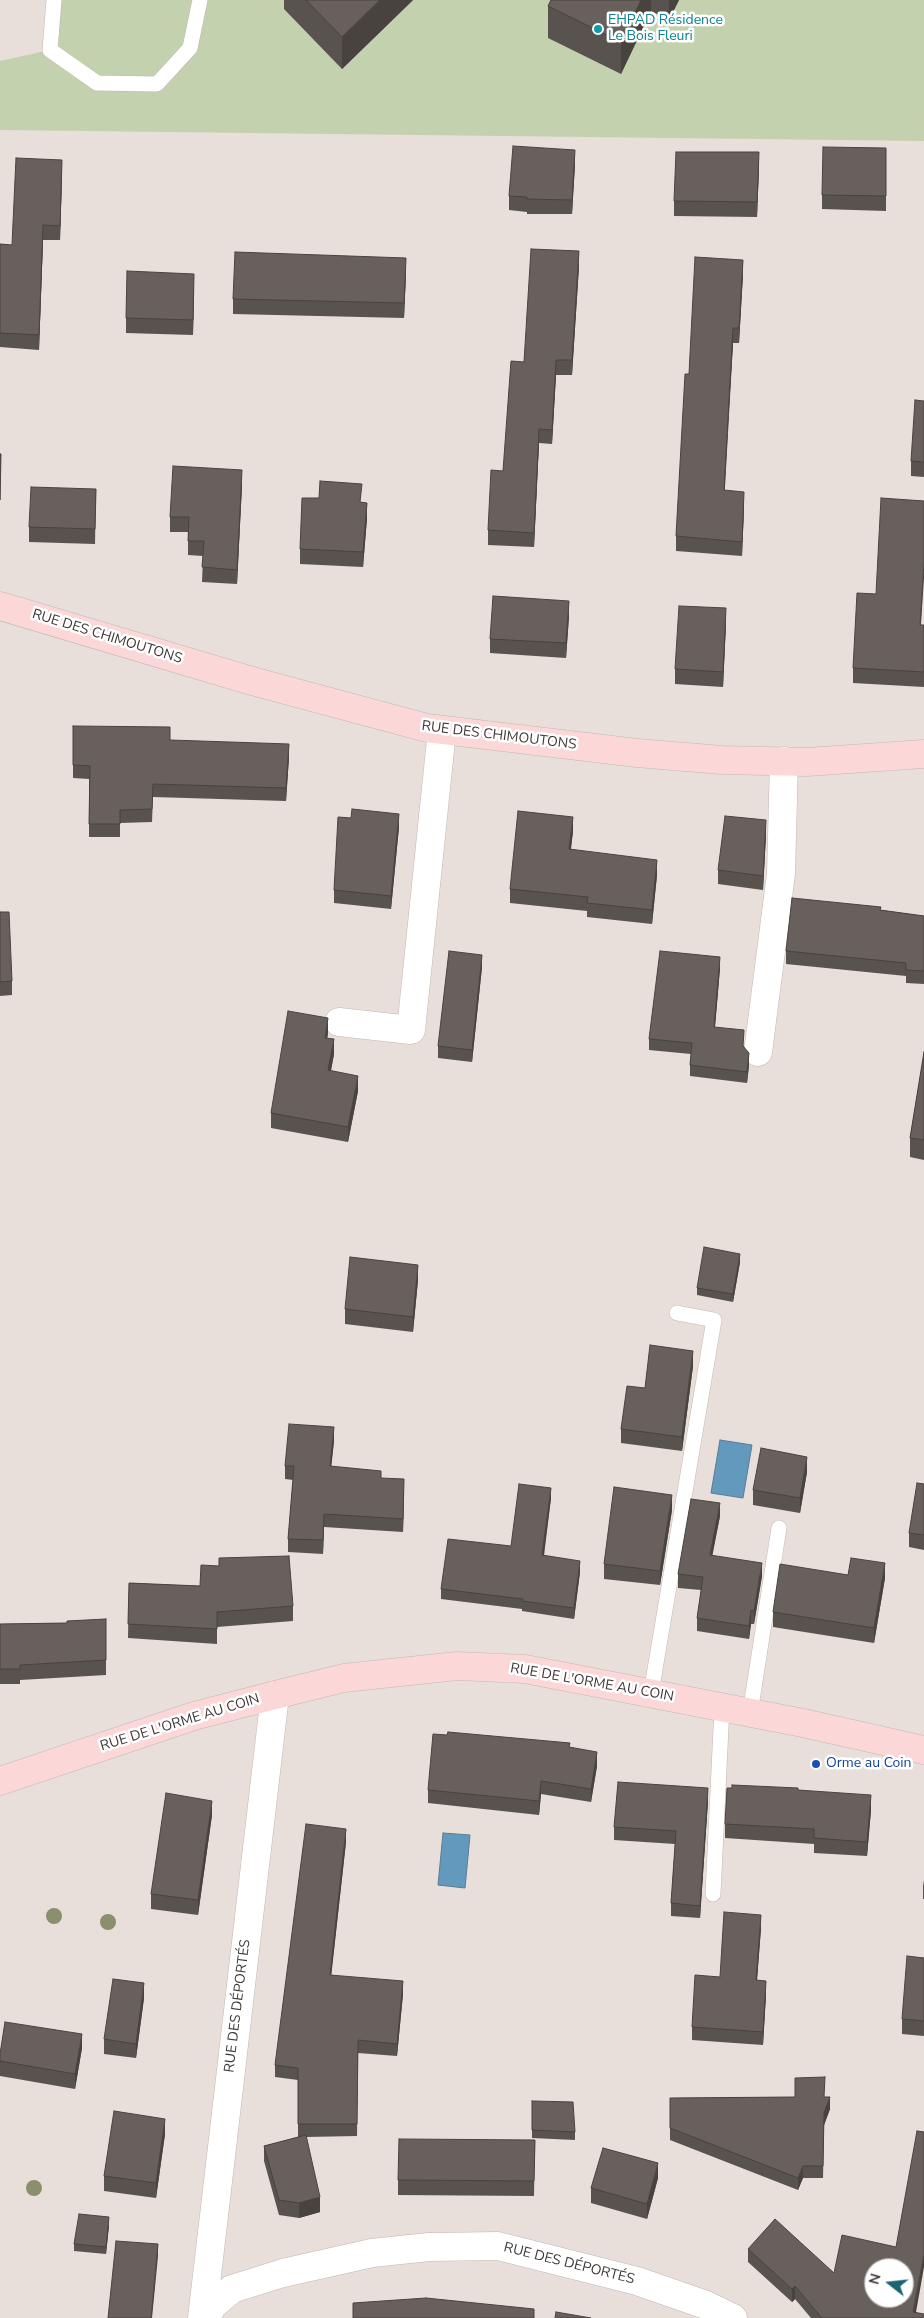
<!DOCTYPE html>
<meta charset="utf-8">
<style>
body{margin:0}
#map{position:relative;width:924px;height:2318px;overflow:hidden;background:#e8deda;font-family:"Nunito Sans",sans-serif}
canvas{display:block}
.north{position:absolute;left:864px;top:2258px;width:50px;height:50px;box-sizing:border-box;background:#fff;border:1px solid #b1afaf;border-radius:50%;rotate:286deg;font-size:14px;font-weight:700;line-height:20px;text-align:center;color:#3c3837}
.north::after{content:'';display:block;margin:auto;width:18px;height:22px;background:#1d6473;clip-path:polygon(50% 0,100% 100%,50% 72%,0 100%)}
</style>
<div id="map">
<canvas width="924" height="2318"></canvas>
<div class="north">N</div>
</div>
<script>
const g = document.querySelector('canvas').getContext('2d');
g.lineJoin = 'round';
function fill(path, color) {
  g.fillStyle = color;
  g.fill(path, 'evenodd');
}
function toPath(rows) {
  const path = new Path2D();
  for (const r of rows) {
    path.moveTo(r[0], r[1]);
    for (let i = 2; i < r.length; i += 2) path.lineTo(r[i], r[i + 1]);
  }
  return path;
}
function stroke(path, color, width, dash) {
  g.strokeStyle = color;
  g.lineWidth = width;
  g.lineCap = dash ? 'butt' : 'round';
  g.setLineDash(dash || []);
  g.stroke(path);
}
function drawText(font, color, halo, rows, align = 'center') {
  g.font = font + ' "Nunito Sans",sans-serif';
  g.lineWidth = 5;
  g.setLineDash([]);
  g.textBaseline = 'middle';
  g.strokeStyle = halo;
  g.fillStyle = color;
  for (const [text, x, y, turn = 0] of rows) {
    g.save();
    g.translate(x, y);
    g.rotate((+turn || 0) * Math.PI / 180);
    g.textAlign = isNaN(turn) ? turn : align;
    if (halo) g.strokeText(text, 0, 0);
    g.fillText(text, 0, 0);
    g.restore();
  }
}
const green = toPath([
 [54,0,294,0,342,69,404,8,397,0,567,0,621,74,651,11,669,19,679,0,924,0,924,141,0,130,0,61,50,50]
]);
const water = toPath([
 [720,1440,752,1445,743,1498,711,1493,720,1440],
 [443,1833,470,1835,465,1888,438,1885,443,1833]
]);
const service = toPath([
 [54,0,50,50,97,83,157,84,190,48,200,0],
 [651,1693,714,1320,677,1313],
 [750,1713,779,1528],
 [713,1894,722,1707]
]);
const minor = toPath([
 [339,1022,411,1030,442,730],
 [758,1052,781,874,784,761],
 [202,2318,275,1695],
 [205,2318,213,2305,232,2289,283,2273,372,2253,429,2247,498,2246,637,2281,706,2305,733,2318]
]);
const secondary = toPath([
 [0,606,252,681,427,728,637,753,722,760,807,762,924,754],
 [0,1781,194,1716,275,1695,344,1678,457,1666,525,1669,803,1723,924,1750]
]);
const trees = [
 [54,1916],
 [108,1922],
 [34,2188]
];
const wall = toPath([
 [284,0,413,0,342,69,284,9],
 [551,0,679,0,669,20,651,11,621,74,548,38,548,6],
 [886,148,886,211,822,209,822,195],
 [575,164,572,214,527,214,527,212,509,210,509,196],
 [759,167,757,217,674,216,674,201],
 [62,174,60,240,43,240,39,350,0,347,0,244,12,245],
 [579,266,572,375,556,375,552,444,539,443,534,547,488,545,488,530,503,471,524,362],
 [406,273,404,318,233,314,233,299],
 [743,274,739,343,733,343,724,490,744,507,742,556,676,551,676,536,689,374],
 [194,289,193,335,126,333,126,318],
 [924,401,924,477,911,476,911,461],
 [242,485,237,584,202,582,203,556,188,555,188,532,170,532,170,517],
 [96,489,95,544,29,542,29,527],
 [362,502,367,518,363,567,300,564,300,549],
 [569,616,566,658,490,653,490,639],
 [726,623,723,687,675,684,675,669],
 [921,625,924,625,924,687,853,683,853,668],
 [73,726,289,757,286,801,153,797,152,822,120,823,120,837,89,837,89,779,73,778],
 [399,827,391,909,334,903,334,890],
 [573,831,571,849,657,875,652,924,587,917,587,911,510,903,510,889],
 [766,834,763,890,718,884,718,870],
 [881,910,924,916,924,984,906,983,906,976,786,964,786,951],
 [0,912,12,981,12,995,0,996],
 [482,967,472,1062,438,1058,438,1046],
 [720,968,715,1027,744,1046,749,1065,747,1083,690,1076,690,1065,691,1054,649,1050,649,1039],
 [328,1033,327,1038,334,1054,331,1071,358,1091,348,1142,271,1128,271,1113],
 [924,1052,924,1160,910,1157,910,1138],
 [740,1262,733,1302,697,1295,697,1288],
 [418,1280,413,1332,345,1324,345,1309],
 [693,1366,682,1451,621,1443,621,1429,645,1388],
 [334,1441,331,1466,381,1478,404,1493,403,1532,324,1527,323,1554,288,1552,288,1539,293,1480,285,1479,285,1466],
 [807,1472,800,1513,753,1505,753,1490],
 [924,1484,924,1550,909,1547,909,1533],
 [551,1498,544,1556,580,1572,574,1619,522,1611,522,1609,441,1599,441,1589,511,1546],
 [672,1510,660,1585,604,1579,604,1564],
 [720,1516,712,1555,762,1576,754,1624,751,1624,749,1639,697,1631,697,1618,701,1590,678,1588,678,1574],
 [885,1578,874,1643,773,1627,773,1612],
 [129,1583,200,1586,293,1606,293,1621,217,1627,217,1644,128,1638],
 [106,1619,106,1675,20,1680,20,1684,0,1684,0,1624,67,1623],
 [570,1748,597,1766,591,1802,541,1794,539,1815,428,1803,428,1790],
 [798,1790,871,1810,867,1856,814,1853,814,1844,725,1838,725,1824],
 [708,1801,700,1918,671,1916,671,1903,675,1844,614,1840,614,1827],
 [212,1815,198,1915,151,1909,151,1894],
 [346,1842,331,1975,403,1994,397,2056,358,2053,357,2136,306,2137,320,2212,299,2218,279,2215,264,2161,264,2146,298,2137,298,2080,275,2077,275,2065],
 [924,1880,924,1899,923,1899,923,1886],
 [761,1928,757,1980,766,1994,763,2045,692,2040,692,2027,720,1977],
 [924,1958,924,2036,902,2034,902,2019],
 [144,1998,136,2058,104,2054,104,2039],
 [82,2048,75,2089,0,2076,0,2054],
 [825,2097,830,2109,824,2125,823,2178,803,2178,798,2190,670,2140,670,2098],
 [532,2101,575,2132,575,2140,532,2138],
 [165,2134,156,2198,104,2191,104,2176],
 [535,2140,534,2196,398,2195,398,2180],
 [658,2178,647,2219,591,2203,591,2188],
 [109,2225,106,2254,74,2251,74,2244],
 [748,2249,834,2273,916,2312,924,2318,811,2318,795,2299,792,2302,748,2262]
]);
const shadedWall = toPath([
 [380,0,413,0,342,69,342,37],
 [641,0,651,0,651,11,621,74,621,42],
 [669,0,679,0,669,20],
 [575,150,575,164,572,214,572,200],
 [759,152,759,167,757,217,757,202],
 [62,160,62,174,60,240,60,226],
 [43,225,43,240,39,350,39,335],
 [579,251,579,266,572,375,572,360],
 [406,258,406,273,404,318,404,303],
 [743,260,743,274,739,343,739,328],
 [194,274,194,289,193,335,193,320],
 [733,328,733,343,724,505,724,490],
 [556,360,556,375,552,444,552,430],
 [539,429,539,443,534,547,534,533],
 [242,470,242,485,237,584,237,570],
 [744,492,744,507,742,556,742,542],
 [367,503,367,518,363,567,363,552],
 [924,562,924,577,920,640,920,625],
 [569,601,569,616,566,658,566,643],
 [726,608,726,623,723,687,723,672],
 [289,744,289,757,286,801,286,788],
 [399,814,399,827,391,909,391,896],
 [573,817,573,831,569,863,569,849],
 [766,820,766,834,763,890,763,876],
 [657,860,657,875,652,924,652,910],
 [482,955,482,967,472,1062,472,1050],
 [720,957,720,968,714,1038,714,1027],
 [328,1018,328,1033,325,1053,325,1038],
 [334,1039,334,1054,328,1085,328,1070],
 [749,1053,749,1065,747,1083,747,1072],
 [358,1076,358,1091,348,1142,348,1127],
 [740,1254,740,1262,733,1302,733,1294],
 [418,1265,418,1280,413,1332,413,1317],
 [693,1351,693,1366,682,1451,682,1437],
 [334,1427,334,1441,330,1479,330,1466],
 [807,1457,807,1472,800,1513,800,1498],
 [404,1479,404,1493,403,1532,403,1519],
 [551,1488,551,1498,542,1566,542,1555],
 [672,1495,672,1510,660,1585,660,1571],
 [720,1503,720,1516,710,1568,710,1555],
 [324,1514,324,1527,323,1554,323,1540],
 [580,1561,580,1572,574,1619,574,1608],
 [762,1563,762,1576,754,1624,754,1611],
 [885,1563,885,1578,874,1643,874,1628],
 [751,1610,751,1624,749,1639,749,1626],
 [597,1752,597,1766,591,1802,591,1789],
 [541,1781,541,1794,539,1815,539,1801],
 [708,1788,708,1801,700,1918,700,1906],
 [871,1795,871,1810,867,1856,867,1842],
 [212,1801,212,1815,198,1915,198,1900],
 [346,1829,346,1842,330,1987,330,1975],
 [761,1915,761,1928,756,1993,756,1980],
 [403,1981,403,1994,397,2056,397,2044],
 [766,1981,766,1994,763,2045,763,2032],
 [144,1983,144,1998,136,2058,136,2044],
 [82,2034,82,2048,75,2089,75,2074],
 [830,2097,830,2109,824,2125,823,2178,824,2113],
 [165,2119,165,2134,156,2198,156,2183],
 [658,2163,658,2178,647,2219,647,2204],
 [803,2166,803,2178,798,2190,798,2178],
 [320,2197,320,2212,299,2218,299,2203],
 [109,2217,109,2225,106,2254,106,2247],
 [158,2244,158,2256,152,2318,151,2318],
 [924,2254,924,2267,915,2318,913,2312],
 [795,2286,795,2299,792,2302,792,2289]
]);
const building = toPath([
 [306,0,380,0,342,37,306,0],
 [551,0,641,0,621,42,548,6,551,0],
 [513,146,575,150,572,200,527,199,527,197,509,196,513,146],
 [823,147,886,148,886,196,822,195,823,147],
 [676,152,759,152,757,202,674,201,676,152],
 [16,158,62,160,60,226,43,225,39,335,0,333,0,244,12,245,16,158],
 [531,249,579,251,572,360,556,360,552,430,539,429,534,533,488,530,491,470,503,471,511,361,524,362,531,249],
 [235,252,406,258,404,303,233,299,235,252],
 [695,257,743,260,739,328,733,328,724,490,744,492,742,542,676,536,685,374,689,374,695,257],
 [127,271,194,274,193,320,126,318,127,271],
 [915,400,924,401,924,462,911,461,915,400],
 [0,454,1,454,0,500,0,454],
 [173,466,242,470,237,570,202,567,204,541,188,541,189,517,170,517,173,466],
 [320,481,362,484,360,502,367,503,363,552,300,549,302,498,319,498,320,481],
 [31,487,96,489,95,529,29,527,31,487],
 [881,498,924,501,924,562,920,625,924,625,924,672,853,668,857,593,876,594,881,498],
 [493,596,569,601,566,643,490,639,493,596],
 [679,606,726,608,723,672,675,669,679,606],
 [73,726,170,727,170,740,289,744,286,788,153,784,152,809,120,810,120,824,89,824,90,766,73,765,73,726],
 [352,809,399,814,391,896,334,890,338,817,351,818,352,809],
 [518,811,573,817,569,849,657,860,652,910,587,903,588,897,510,889,518,811],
 [725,816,766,820,763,876,718,870,725,816],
 [792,898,881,907,880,910,924,916,924,971,906,970,906,963,786,951,792,898],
 [0,912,9,912,12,981,0,982,0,912],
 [449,951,482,955,472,1050,438,1046,449,951],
 [660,951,720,957,714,1027,744,1030,743,1046,749,1053,747,1072,690,1065,692,1043,649,1039,660,951],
 [288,1011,328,1018,325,1038,334,1039,328,1070,358,1076,348,1127,271,1113,288,1011],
 [924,1052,924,1140,910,1138,924,1052],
 [704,1247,740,1254,733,1294,697,1288,704,1247],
 [350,1257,418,1265,413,1317,345,1309,350,1257],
 [650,1345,693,1351,682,1437,621,1429,627,1386,645,1388,650,1345],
 [289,1424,334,1427,330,1466,381,1471,381,1478,404,1479,403,1519,324,1514,323,1540,288,1539,294,1466,285,1466,289,1424],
 [761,1448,807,1457,800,1498,753,1490,761,1448],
 [917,1483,924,1484,924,1535,909,1533,917,1483],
 [519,1484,551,1488,542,1555,580,1561,574,1608,522,1601,523,1599,441,1589,448,1539,511,1546,519,1484],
 [614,1487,672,1495,660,1571,604,1564,614,1487],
 [691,1499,720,1503,710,1555,762,1563,754,1611,751,1610,749,1626,697,1618,703,1577,678,1574,691,1499],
 [289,1556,293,1606,217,1612,217,1629,128,1624,129,1583,200,1586,201,1565,219,1566,219,1558,289,1556],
 [851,1558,885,1563,874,1628,773,1612,780,1564,848,1575,851,1558],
 [106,1619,106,1660,20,1665,20,1669,0,1669,0,1624,67,1623,67,1621,106,1619],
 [448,1732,570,1743,569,1747,597,1752,591,1789,541,1781,539,1801,428,1790,433,1734,447,1735,448,1732],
 [618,1782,708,1788,700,1906,671,1903,676,1831,614,1827,618,1782],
 [732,1785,798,1788,798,1790,871,1795,867,1842,814,1838,814,1829,725,1824,727,1788,732,1788,732,1785],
 [166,1793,212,1801,198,1900,151,1894,166,1793],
 [306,1824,346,1829,330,1975,403,1981,397,2044,358,2040,357,2124,298,2124,298,2068,275,2065,306,1824],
 [724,1912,761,1915,756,1980,766,1981,763,2032,692,2027,695,1975,720,1977,724,1912],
 [907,1956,924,1958,924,2021,902,2019,907,1956],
 [113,1979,144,1983,136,2044,104,2039,113,1979],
 [5,2022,82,2034,75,2074,0,2061,0,2054,5,2022],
 [825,2077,824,2097,830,2097,824,2113,823,2166,803,2166,798,2178,670,2128,670,2098,795,2097,795,2078,825,2077],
 [532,2101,573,2102,575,2132,532,2130,532,2101],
 [114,2111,165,2119,156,2183,104,2176,114,2111],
 [917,2131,924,2132,924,2254,913,2312,924,2314,923,2318,822,2318,795,2286,792,2289,748,2249,775,2219,834,2273,842,2235,896,2247,917,2131],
 [874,2268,904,2268,904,2298,874,2298,874,2268],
 [306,2135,320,2197,299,2203,279,2200,264,2146,306,2135],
 [399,2139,535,2140,534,2181,398,2180,399,2139],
 [603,2148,658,2163,647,2204,591,2188,603,2148],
 [79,2214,109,2217,106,2247,74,2244,79,2214],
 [116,2241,158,2244,151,2318,108,2318,116,2241],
 [426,2298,534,2309,534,2318,353,2318,353,2303,426,2298],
 [556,2312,591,2318,555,2318,556,2312]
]);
const markers = [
 [598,29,5,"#0f9aa8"],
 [816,1764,5,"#1a4fb4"]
];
const cultureNames = [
 ["EHPAD Résidence",608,21],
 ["Le Bois Fleuri",608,37]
];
const streetNames = [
 ["RUE DES CHIMOUTONS",107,637,17],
 ["RUE DES CHIMOUTONS",499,736,7],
 ["RUE DE L'ORME AU COIN",592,1683,10],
 ["RUE DE L'ORME AU COIN",180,1723,-17],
 ["RUE DES DÉPORTÉS",238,2006,-83],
 ["RUE DES DÉPORTÉS",569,2264,14]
];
const transitNames = [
 ["Orme au Coin",826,1764]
];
fill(green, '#c4d1af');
fill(water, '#6499be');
stroke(water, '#587c96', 1);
stroke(service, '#c1b7b3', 16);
stroke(minor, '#c1b7b3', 29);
stroke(secondary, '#c1b7b3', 29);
stroke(service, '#fff', 15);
stroke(minor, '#fff', 28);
stroke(secondary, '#fcd7d8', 28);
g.fillStyle = '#8a8f6d';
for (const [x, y] of trees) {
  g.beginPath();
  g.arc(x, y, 8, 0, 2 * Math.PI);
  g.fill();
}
fill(wall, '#59534f');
fill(shadedWall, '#494340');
fill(building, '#68605c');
stroke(building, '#494340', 1);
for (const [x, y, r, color] of markers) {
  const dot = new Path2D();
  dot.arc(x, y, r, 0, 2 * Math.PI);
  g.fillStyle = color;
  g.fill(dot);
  stroke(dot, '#fff', 2);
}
drawText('14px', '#0d838f', '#fff', cultureNames, 'left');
drawText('14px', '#3c3837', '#fff', streetNames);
drawText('14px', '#164399', '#fff', transitNames, 'left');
</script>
